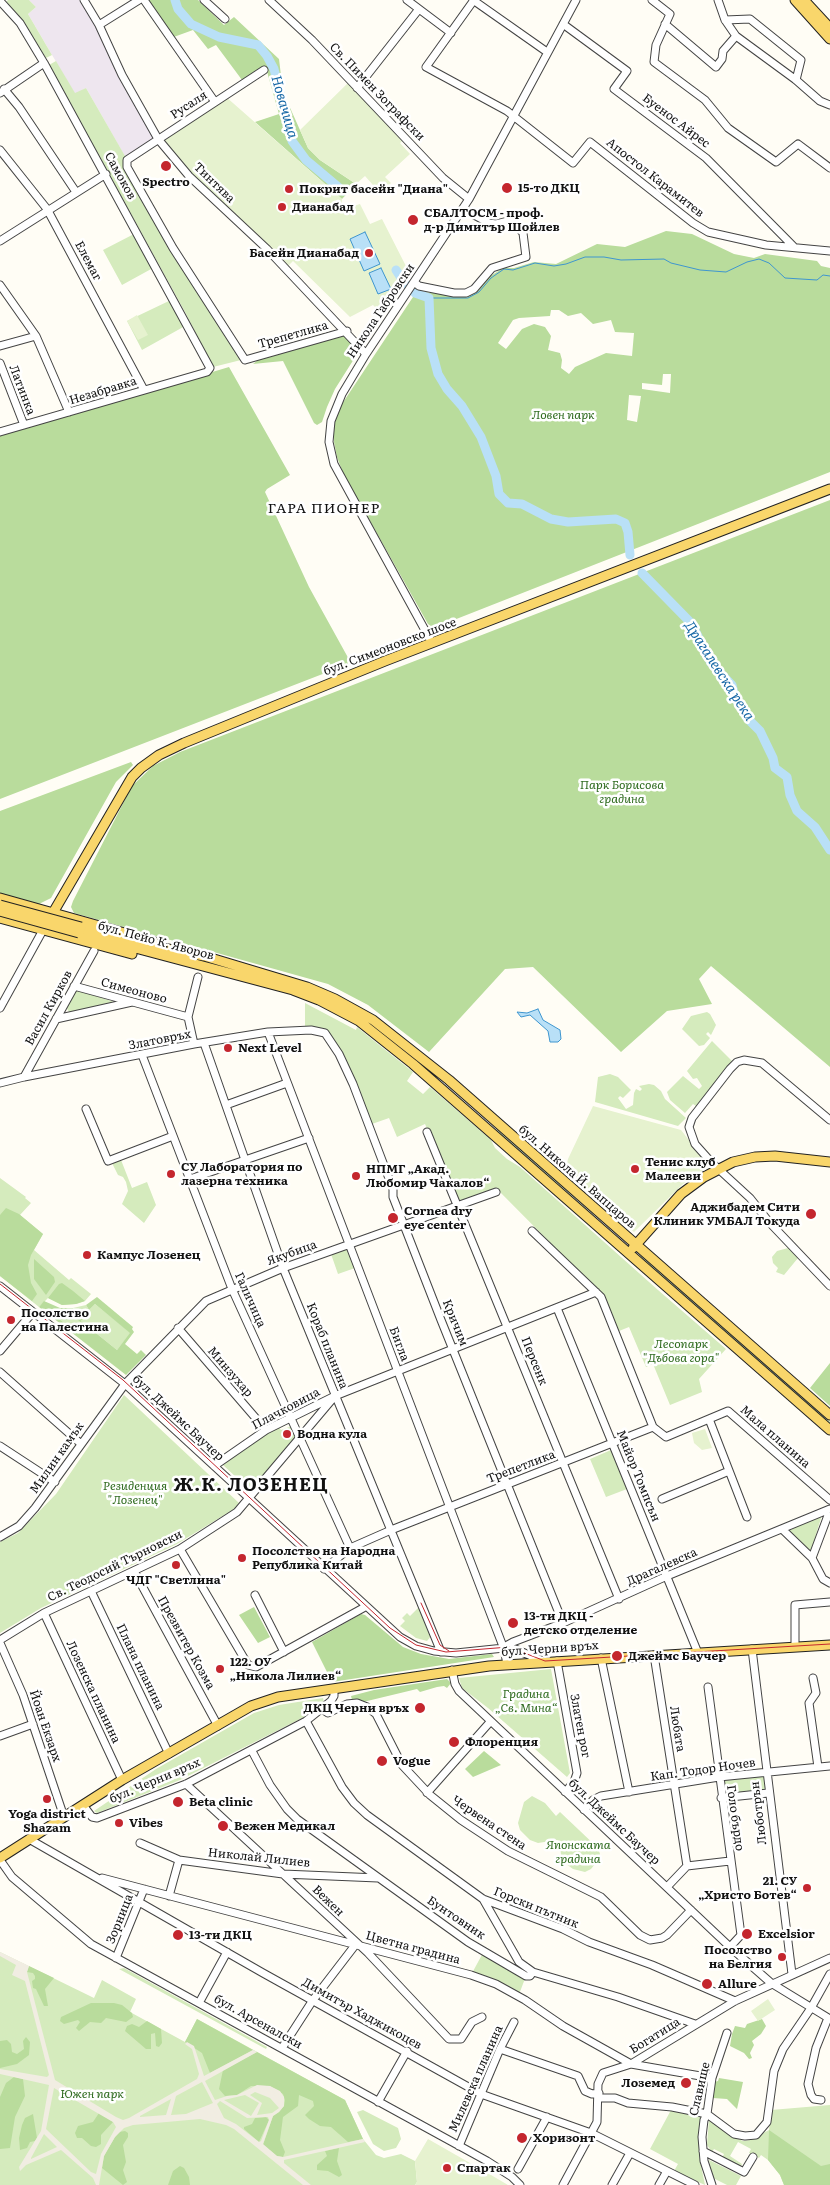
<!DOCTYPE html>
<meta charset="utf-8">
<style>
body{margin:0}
canvas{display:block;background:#fffdf5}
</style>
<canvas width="830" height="2185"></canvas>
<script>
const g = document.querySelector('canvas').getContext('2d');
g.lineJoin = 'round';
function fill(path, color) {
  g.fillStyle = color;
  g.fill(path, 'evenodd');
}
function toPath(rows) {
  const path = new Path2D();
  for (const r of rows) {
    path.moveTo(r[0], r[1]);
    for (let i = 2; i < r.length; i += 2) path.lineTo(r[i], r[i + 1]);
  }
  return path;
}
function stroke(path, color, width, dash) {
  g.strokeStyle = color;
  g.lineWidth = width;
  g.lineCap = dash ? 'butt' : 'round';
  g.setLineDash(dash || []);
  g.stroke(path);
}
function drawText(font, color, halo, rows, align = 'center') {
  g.font = font + ' Literata,serif';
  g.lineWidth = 5;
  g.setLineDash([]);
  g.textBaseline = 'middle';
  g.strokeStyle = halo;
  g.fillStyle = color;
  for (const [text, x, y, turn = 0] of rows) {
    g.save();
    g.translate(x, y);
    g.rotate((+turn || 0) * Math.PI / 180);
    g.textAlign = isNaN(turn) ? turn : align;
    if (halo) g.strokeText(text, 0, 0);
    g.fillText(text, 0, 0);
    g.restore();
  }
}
const industrial = toPath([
 [29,0,84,0,158,139,127,160,86,88,75,94,28,14,36,7]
]);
const green = toPath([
 [8,0,29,0,36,7,28,14,52,55,46,58,22,20,6,2],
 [56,61,75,93,86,88,125,156,123,162,167,245,241,360,213,367,185,312,49,65],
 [134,234,153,268,122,285,103,250],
 [171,300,185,326,142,350,127,321],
 [75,989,114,1002,114,1005,71,1015,66,1007],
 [305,1003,356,1030,357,1027,378,1044,413,1072,407,1081,423,1094,430,1087,491,1140,495,1148,507,1159,520,1167,658,1290,726,1349,699,1379,702,1392,670,1405,653,1364,646,1367,629,1327,619,1331,604,1297,497,1189,460,1203,425,1124,397,1137,389,1118,372,1124,348,1066,326,1031,320,1028,305,1027],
 [707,1012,710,1014,716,1025,711,1035,708,1032,706,1034,710,1038,704,1045,699,1046,682,1029,691,1016],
 [712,1041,732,1061,696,1106,693,1104,685,1113,670,1100,667,1092,683,1076,699,1089,702,1086,697,1078,693,1079,687,1071],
 [610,1074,618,1077,631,1090,623,1098,620,1096,618,1098,626,1109,633,1105,634,1093,636,1089,640,1091,642,1089,639,1086,649,1084,654,1085,661,1091,665,1099,686,1118,678,1126,595,1102,598,1077],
 [497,1129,627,1243,628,1244,496,1131],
 [121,1160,132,1188,147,1182,156,1205,144,1223,122,1204,128,1191,126,1182,123,1177,118,1175,112,1163],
 [0,1178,26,1197,25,1198,31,1203,20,1215,43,1234,34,1250,69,1280,71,1278,91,1294,85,1301,76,1304,62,1305,48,1298,39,1307,0,1276],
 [348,1248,355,1268,338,1274,331,1254],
 [788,1248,798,1258,784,1275,776,1272,778,1268,773,1263,772,1257,777,1251],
 [642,1255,830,1421,830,1424,640,1257],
 [95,1304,131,1333,117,1350,81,1321,82,1318,73,1311,73,1308,86,1305,89,1310],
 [65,1309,85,1325,77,1334,58,1318],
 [124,1395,239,1503,234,1509,177,1544,41,1608,0,1633,0,1542,18,1533,56,1494],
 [278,1426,281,1430,292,1426,296,1439,251,1491,223,1465,244,1448],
 [611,1450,627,1489,606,1497,590,1459],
 [822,1515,817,1531,811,1554,787,1529],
 [419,1607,432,1635,427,1641,416,1638,400,1626,405,1621,402,1618,407,1613,410,1616],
 [551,1669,570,1773,567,1777,488,1708,462,1688,459,1678],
 [323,1698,324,1702,304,1717,180,1780,97,1813,94,1811,156,1769,254,1713,279,1705],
 [766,1772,768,1793,721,1798,719,1777],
 [532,1796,545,1803,556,1816,560,1812,598,1848,600,1854,599,1859,591,1869,585,1872,573,1869,562,1861,559,1841,557,1840,538,1843,530,1840,520,1830,518,1823,524,1802],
 [484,1951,526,1976,518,1997,471,1975],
 [0,1952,94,1998,102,1980,136,1999,130,2012,185,2042,197,2019,345,2100,363,2139,376,2155,384,2158,401,2154,415,2161,417,2182,415,2185,0,2185],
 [124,1968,267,2047,266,2049,119,1969],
 [830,2105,830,2185,784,2185,780,2175,768,2160,761,2155,759,2158,749,2153,751,2149,738,2142,730,2156,742,2164,740,2168,722,2158,724,2154,714,2149,712,2152,707,2145,709,2119,736,2138,743,2141,750,2140,769,2130,771,2110],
 [363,2110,398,2128,401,2139,396,2148,384,2151,373,2144,357,2112],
 [671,2110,703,2117,700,2123,699,2156,705,2185,674,2171,678,2164,650,2149],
 [709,2160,741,2176,736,2185,727,2185,713,2178]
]);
const forest = toPath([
 [144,0,198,0,224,25,234,17,279,59,283,92,308,148,320,160,356,184,342,199,255,122,279,114,266,68,242,80,216,45,208,49,193,30,171,38],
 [666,231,692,234,734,254,754,258,765,254,817,261,821,266,830,268,830,472,436,627,431,626,428,624,343,473,337,457,334,442,334,423,340,407,415,294,422,292,467,296,478,291,489,277,503,268,514,268,534,262,556,264,597,244,625,247],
 [551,310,559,310,568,316,581,313,593,324,611,320,615,332,634,333,632,356,606,353,575,367,569,374,561,368,562,360,560,353,548,350,551,336,545,327,534,324,522,329,506,349,498,343,513,320,519,318,550,316],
 [663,374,671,374,670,393,642,389,642,383,662,385],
 [629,395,641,396,637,422,627,420],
 [345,335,359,351,335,389,327,407,322,422,317,425,314,423,283,361,253,364,258,360],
 [229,367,290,475,267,489,265,492,309,587,351,663,0,799,0,436],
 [830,500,830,1067,711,966,699,979,712,1004,667,1011,621,1052,533,967,505,969,429,1052,368,1005,328,984,74,913,71,907,73,901,132,786,153,766,180,752],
 [131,762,133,765,116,782,51,898,39,904,0,894,0,811],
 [6,1208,19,1214,43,1234,31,1255,28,1265,31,1283,37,1294,32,1301,0,1276,0,1215],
 [34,1259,54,1277,55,1282,46,1295,34,1279],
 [62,1283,73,1291,85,1301,76,1304,62,1305,48,1298,59,1284],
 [97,1297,133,1327,132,1329,134,1332,125,1344,137,1354,141,1350,146,1355,126,1375,39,1307,44,1301,60,1308,73,1308,73,1311,83,1318,81,1321,117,1350,130,1333,95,1304,89,1310,86,1305],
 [65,1309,84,1325,78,1334,58,1318],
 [830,1363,830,1406,810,1388],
 [254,1607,270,1637,258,1643,239,1615],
 [361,1614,365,1615,403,1647,421,1654,449,1659,492,1654,494,1657,332,1682,312,1642],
 [447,1679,451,1683,447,1688,444,1686,437,1687,420,1692,417,1689,363,1702,352,1700,351,1696,374,1690],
 [484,1751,501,1765,473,1777,465,1769],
 [29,1966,54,1978,45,1989,48,2006,44,2006,36,1989,33,1988,32,1981,35,1979,35,1976,33,1973,27,1972],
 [91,2003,114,2003,122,2005,132,2013,133,2017,126,2022,106,2018,101,2023,90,2022,79,2031,76,2028,80,2022,78,2020,64,2024,60,2021,61,2017],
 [197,2019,253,2050,210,2073,202,2053,185,2042],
 [762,2019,766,2026,761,2034,752,2041,754,2045,750,2053,752,2058,749,2059,744,2053,730,2046,732,2034,735,2026,745,2028,747,2024],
 [147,2021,161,2029,162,2043,159,2047,156,2046,155,2033,151,2034,151,2049,146,2049,125,2031,127,2026,132,2024,139,2027],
 [26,2037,30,2042,29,2055,17,2064,0,2068,0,2041,7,2040,11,2044,12,2052,17,2054,24,2049,23,2041],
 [257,2052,345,2100,363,2139,348,2142,331,2127,320,2126,309,2119,305,2115,314,2106,313,2101,299,2095,298,2106,283,2117,280,2140,285,2152,283,2157,277,2156,263,2145,273,2116,279,2112,284,2106,285,2100,283,2094,270,2086,251,2086,237,2095,225,2096,219,2089,223,2070],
 [14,2077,23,2079,25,2096,15,2117,10,2148,0,2149,0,2097,6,2083],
 [719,2078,743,2082,737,2109,727,2099,713,2098,714,2082,718,2081],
 [99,2113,113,2122,101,2135,101,2144,96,2147,91,2146,82,2138,77,2138,75,2133,78,2126,93,2122],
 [33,2114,37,2138,35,2141,30,2142,27,2148,20,2150,19,2138,22,2125,25,2118],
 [266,2117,269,2120,259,2142,244,2129,244,2127,252,2124,255,2118],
 [769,2130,821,2166,830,2164,830,2185,784,2185,780,2175,768,2160],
 [125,2131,128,2133,128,2137,123,2145,126,2162,123,2170,127,2182,123,2185,102,2168,104,2156,115,2137,119,2132],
 [339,2148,337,2161,342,2175,339,2177,328,2171,317,2170,317,2165,327,2156,325,2151],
 [180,2166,184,2168,189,2177,190,2185,168,2185,173,2171]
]);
const pitch = toPath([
 [350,81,406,138,400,143,410,154,385,177,391,183,380,193,365,176,356,184,320,160,308,148,300,130],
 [225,96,342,199,341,210,360,204,370,224,382,219,411,276,382,314,373,305,350,317,293,261,286,268,189,176,161,140],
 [137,315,148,335,138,340,127,321],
 [593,1106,681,1130,709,1166,683,1184,634,1232,565,1172,568,1159],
 [705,1429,712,1448,702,1450,694,1443,692,1433],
 [768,1999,775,2010,758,2021,751,2011],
 [428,2139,491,2175,508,2185,415,2185,417,2182,415,2161]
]);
const plaza = toPath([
 [0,1952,29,1966,27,1972,55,2080,116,2117,123,2120,129,2118,197,2079,199,2074,192,2049,185,2044,187,2042,194,2046,204,2076,253,2050,257,2052,205,2081,215,2100,227,2096,237,2095,257,2085,270,2086,280,2091,284,2097,284,2106,279,2112,273,2116,263,2144,277,2156,283,2157,363,2139,365,2142,284,2160,284,2163,311,2185,303,2185,234,2129,226,2125,200,2119,133,2125,124,2128,115,2137,104,2156,99,2185,96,2185,93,2178,61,2150,26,2165,20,2171,19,2167,41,2131,49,2085,0,2074,0,2069,47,2077,49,2075,25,1981,12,1975,16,1965,0,1956],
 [202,2082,213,2103,186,2114,171,2115,176,2096],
 [54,2088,113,2122,116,2127,101,2154,96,2174,91,2172,46,2129],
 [255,2092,270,2098,279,2108,272,2113,257,2115,262,2103,250,2095],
 [245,2095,259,2103,251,2116,224,2100],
 [171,2099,166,2115,140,2117,140,2116],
 [220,2101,247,2118,268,2117,269,2120,261,2141,259,2142,236,2124,224,2118,217,2104],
 [44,2134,57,2147,31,2159,31,2158]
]);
const water = toPath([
 [365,232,380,264,364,271,350,239,365,232],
 [381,268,391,289,378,294,369,273,381,268],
 [538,1009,543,1020,560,1030,561,1039,558,1042,550,1042,548,1031,530,1015,521,1017,517,1012,527,1013,538,1009]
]);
const stream = toPath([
 [429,298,468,298,479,292,491,278,504,269,513,270,535,263,554,266,566,264,585,257,604,257,621,260,664,259,671,263,700,270,726,272,747,262,759,259,769,263,785,278,817,280,823,275,830,276]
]);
const river = toPath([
 [175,0,178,9,191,24,219,37,258,45,267,56,274,69,292,141,306,160,343,191],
 [396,270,405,284],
 [415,293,429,298,431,348,438,374,447,389,462,406,481,437,496,476,499,494,508,503,522,504,551,519,568,522,616,519,625,523,628,532,630,555],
 [642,573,692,624,711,663,732,685,735,698,748,719,760,731,773,758,775,768,787,777,790,795,797,811,815,827,830,850]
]);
const minor = toPath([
 [84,0,99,25,122,75,158,139,189,176,267,249,366,354],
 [144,0,215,102],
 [204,0,225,19],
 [269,0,312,40,443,178,469,199],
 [407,0,451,33],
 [473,0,547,52],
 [474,0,426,67,507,111,573,163,590,142,693,223,708,232,766,245,830,251],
 [652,0,670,14,656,45,654,62,705,100,728,128,776,162,798,144,830,168],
 [718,0,725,20,736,36,796,80,820,101,830,105],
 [0,1,20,23,44,63,210,368,207,372,0,432],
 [725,20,750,19,801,60,796,80],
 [563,24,627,71,614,89,706,158,794,247],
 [665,24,716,67,722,59,723,51,736,36],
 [99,25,139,0],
 [264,70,127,160,127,167,173,248,245,360,347,331],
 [357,88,419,9],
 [4,89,19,107,76,192],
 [0,93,44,63],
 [0,150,47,209,144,390],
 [0,241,106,174],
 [414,282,419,286,454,293,466,293,474,289,492,268,526,257,523,233,514,223,508,221,496,224,489,223,463,209],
 [0,285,36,336,69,412],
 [0,346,36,336],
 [0,363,24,425],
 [432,643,334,464,329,442,331,421,342,394,366,354,469,199,576,0],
 [74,986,188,1017],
 [0,1008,43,930],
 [56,1019,132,1002],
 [268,1032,504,1649,507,1664],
 [204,1043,283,1268,441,1652],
 [194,1044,188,1017,198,977],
 [142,1055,232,1289,350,1548],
 [24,1077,94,951],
 [0,1083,24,1077,194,1044,268,1032,311,1030,325,1033,339,1054,353,1084,393,1189,393,1197,441,1320,563,1623],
 [226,1105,287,1083],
 [86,1109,108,1161,173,1136],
 [830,1120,762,1063,744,1060,737,1062,730,1069,692,1118,689,1127,695,1144,712,1163,750,1198,769,1222,830,1286],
 [427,1132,619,1599],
 [190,1179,309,1138],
 [532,1231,601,1297,653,1427,666,1437,728,1411,830,1500],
 [0,1286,125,1384,400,1637,416,1646,434,1651,456,1653,504,1648,515,1649,543,1661],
 [557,1308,698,1653],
 [178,1328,266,1430],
 [0,1351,33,1312],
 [0,1372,81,1444],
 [709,1419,747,1517],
 [0,1446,55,1482],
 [214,1466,266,1430,335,1396,596,1292],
 [662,1499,729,1471],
 [782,1529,812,1558,823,1579,830,1583],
 [0,1537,19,1526,35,1508,125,1384,206,1301,283,1268,496,1192],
 [180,1549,248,1665,256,1667,365,1607],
 [812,1558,830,1510],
 [324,1569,350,1548,391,1530,653,1427],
 [134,1571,218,1726],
 [91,1591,169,1754],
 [255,1595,284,1652],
 [44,1613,122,1780],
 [0,1640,44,1613,180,1549,237,1512,335,1396],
 [0,1643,23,1695,64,1817],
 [504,1647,513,1642,563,1623,667,1576,830,1509],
 [795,1647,795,1605,830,1602],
 [752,1649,792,1974],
 [654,1655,687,1866],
 [601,1658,629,1792],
 [557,1661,577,1773,574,1782,565,1792],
 [452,1670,455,1684,459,1691,730,1947,771,1983,830,2019],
 [813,1678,816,1693,809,1703,818,1767],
 [708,1687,741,1935,730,1947],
 [325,1707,325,1711,328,1713,347,1704,357,1703,367,1707,376,1714,402,1765,430,1795,461,1820,508,1851,601,1897,640,1935,650,1940,662,1938,667,1935,691,1910],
 [306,1721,342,1787,354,1803,367,1815,483,1899,563,1929,589,1942,652,1965,735,2001],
 [0,1736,33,1724],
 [252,1751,270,1785,287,1809,297,1819,468,1942,526,1976,530,1976,533,1972,618,1997,695,2024],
 [186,1784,368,1953,449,2039,461,2039,472,2022,482,2017],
 [427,1793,490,1722],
 [721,1798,768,1793],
 [83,1805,92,1817,97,1818,186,1784,306,1721,331,1701,334,1696,334,1689],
 [584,1810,593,1800,601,1796,719,1777,830,1766],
 [29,1839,263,1973,481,2094,591,2133,695,2185],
 [140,1843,179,1860,283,1874,378,1878],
 [0,1860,12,1877,91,1944,487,2161,512,2177,520,2185],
 [102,1878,471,1975,496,1984,525,2000,563,2026,631,2064,712,2078],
 [667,1887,687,1866,730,1861],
 [169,1896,179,1860],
 [483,1899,519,1962,533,1972],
 [116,1958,144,1889],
 [199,2003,227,1952],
 [282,2048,313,2000,356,1944],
 [500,2049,578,2076,585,2091,592,2094,599,2093],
 [599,2098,615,2098,628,2103,672,2107,707,2114,734,2134,745,2136,756,2135,767,2122,774,2071,783,2049,811,2008,830,1974],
 [821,2100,814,2099,811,2095,808,2084,816,2048,828,2018],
 [378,2102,407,2051],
 [459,2146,500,2049,514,2022],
 [703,2151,744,2172,753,2157],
 [518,2169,547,2117],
 [563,2185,597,2122,598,2084,603,2073,631,2064,735,2001,830,1958],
 [612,2185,630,2153],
 [659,2185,667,2171],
 [712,2185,704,2161,702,2137,704,2120,707,2114,712,2078,727,2033]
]);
const major = toPath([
 [795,0,830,39],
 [804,0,830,28],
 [0,898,153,941],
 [0,918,132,954],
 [81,927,137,943,204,956,307,987,335,999,373,1020,449,1080,830,1415],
 [43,930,132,777,141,768,159,755,184,743,385,661,830,489],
 [79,933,293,990,319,1000,359,1021,413,1064,830,1430],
 [633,1248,681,1194,704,1177,733,1162,755,1157,775,1156,830,1162],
 [0,1858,122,1780,251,1706,278,1697,489,1666,830,1645]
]);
const tram = toPath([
 [0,1284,123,1380,390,1628,416,1645,446,1652,509,1647,545,1661,830,1644],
 [421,1603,440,1645,449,1651]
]);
const majorBridge = toPath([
 [0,905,81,927],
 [0,911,79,933]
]);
const markers = [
 [166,166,6,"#c4262e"],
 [507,188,6,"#c4262e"],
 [289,189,5,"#c4262e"],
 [282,207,5,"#c4262e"],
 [413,220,6,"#c4262e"],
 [369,253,5,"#c4262e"],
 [228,1048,5,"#c4262e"],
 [635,1169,5,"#c4262e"],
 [171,1174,5,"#c4262e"],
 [356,1176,5,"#c4262e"],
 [811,1214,6,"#c4262e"],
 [393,1218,6,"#c4262e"],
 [87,1255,5,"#c4262e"],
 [11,1320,5,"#c4262e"],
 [287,1434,5,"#c4262e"],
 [242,1558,5,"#c4262e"],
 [176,1565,5,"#c4262e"],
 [513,1623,6,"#c4262e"],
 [617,1656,6,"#c4262e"],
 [220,1669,5,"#c4262e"],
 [420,1708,6,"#c4262e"],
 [454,1742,6,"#c4262e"],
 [382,1761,6,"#c4262e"],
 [47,1799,5,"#c4262e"],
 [178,1802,6,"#c4262e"],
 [119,1823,5,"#c4262e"],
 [223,1826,6,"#c4262e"],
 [807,1888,5,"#c4262e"],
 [747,1934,6,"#c4262e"],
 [178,1935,6,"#c4262e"],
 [782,1957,5,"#c4262e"],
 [707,1984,6,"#c4262e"],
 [686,2083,6,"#c4262e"],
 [522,2138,6,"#c4262e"],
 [447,2168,5,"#c4262e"]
];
const streetNames = [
 ["Св. Пимен Зографски",377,92,46],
 ["Русаля",189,105,-33],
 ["Буенос Айрес",676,121,37],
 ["Самоков",120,176,61],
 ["Апостол Карамитев",655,178,38],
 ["Тинтява",214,183,44],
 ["Елемаг",88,261,62],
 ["Никола Габровски",381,311,-56],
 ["Трепетлика",293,335,-16],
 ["Латинка",22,390,69],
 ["Незабравка",103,391,-17],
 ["бул. Симеоновско шосе",390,647,-21],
 ["бул. Пейо К. Яворов",156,941,15],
 ["Симеоново",134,991,15],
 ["Васил Кирков",49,1008,-61],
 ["Златовръх",160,1040,-11],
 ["бул. Никола Й. Вапцаров",577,1177,41],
 ["Якубица",292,1253,-20],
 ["Галичица",250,1300,66],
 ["Кричим",455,1323,68],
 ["Бигла",399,1344,69],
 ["Кораб планина",327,1346,68],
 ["Персенк",534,1361,68],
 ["Минзухар",230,1372,49],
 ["Плачковица",286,1409,-28],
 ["бул. Джеймс Баучер",178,1418,43],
 ["Мала планина",775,1437,41],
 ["Милин камък",57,1458,-55],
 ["Трепетлика",521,1467,-21],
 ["Майор Томпсън",638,1476,68],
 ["Св. Теодосий Търновски",115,1566,-26],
 ["Драгалевска",662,1567,-24],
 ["Презвитер Козма",186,1643,61],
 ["бул. Черни връх",550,1649,-4],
 ["Плана планина",140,1667,64],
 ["Лозенска планина",93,1692,65],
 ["Йоан Екзарх",45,1726,71],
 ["Златен рог",580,1726,79],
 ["Любата",677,1729,81],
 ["Кап. Тодор Ночев",703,1770,-8],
 ["бул. Черни връх",155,1781,-23],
 ["Люботрън",759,1813,-97],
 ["Голо бърдо",735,1818,82],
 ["бул. Джеймс Баучер",614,1822,43],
 ["Червена стена",489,1823,34],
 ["Николай Лилиев",259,1858,6],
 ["Вежен",328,1901,44],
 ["Горски пътник",536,1908,22],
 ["Бунтовник",456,1918,34],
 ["Зорница",120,1919,-68],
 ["Цветна градина",413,1948,15],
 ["Димитър Хаджикоцев",362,2014,29],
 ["бул. Арсеналски",258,2022,29],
 ["Богатица",655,2036,-32],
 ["Милевска планина",476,2079,-66],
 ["Славище",700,2089,-77]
];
const poiNames = [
 ["Spectro",166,182,"center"],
 ["15-то ДКЦ",518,188],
 ["Покрит басейн \"Диана\"",299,189],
 ["Дианабад",292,207],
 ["СБАЛТОСМ - проф.",424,213],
 ["д-р Димитър Шойлев",424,227],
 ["Басейн Дианабад",359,253,"right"],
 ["Next Level",238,1048],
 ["Тенис клуб",645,1162],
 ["Малееви",645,1176],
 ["СУ Лаборатория по",181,1167],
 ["лазерна техника",181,1181],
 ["НПМГ „Акад.",366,1169],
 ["Любомир Чакалов“",366,1183],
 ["Аджибадем Сити",800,1207,"right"],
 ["Клиник УМБАЛ Токуда",800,1221,"right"],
 ["Cornea dry",404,1211],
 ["eye center",404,1225],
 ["Кампус Лозенец",97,1255],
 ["Посолство",21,1313],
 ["на Палестина",21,1327],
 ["Водна кула",297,1434],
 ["Посолство на Народна",252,1551],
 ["Република Китай",252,1565],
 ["ЧДГ \"Светлина\"",176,1580,"center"],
 ["13-ти ДКЦ -",524,1616],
 ["детско отделение",524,1630],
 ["Джеймс Баучер",628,1656],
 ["122. ОУ",230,1662],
 ["„Никола Лилиев“",230,1676],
 ["ДКЦ Черни връх",409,1708,"right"],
 ["Флоренция",465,1742],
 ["Vogue",393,1761],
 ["Beta clinic",189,1802],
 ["Yoga district",47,1814,"center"],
 ["Shazam",47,1828,"center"],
 ["Vibes",129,1823],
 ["Вежен Медикал",234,1826],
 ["21. СУ",797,1881,"right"],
 ["„Христо Ботев“",797,1895,"right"],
 ["Excelsior",758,1934],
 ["13-ти ДКЦ",189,1935],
 ["Посолство",772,1950,"right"],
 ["на Белгия",772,1964,"right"],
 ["Allure",718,1984],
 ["Лоземед",675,2083,"right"],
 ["Хоризонт",533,2138],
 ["Спартак",457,2168]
];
const parkNames = [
 ["Ловен парк",563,415],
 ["Парк Борисова",622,785],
 ["градина",622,799],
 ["Лесопарк",681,1344],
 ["\"Дъбова гора\"",681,1358],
 ["Резиденция",135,1486],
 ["\"Лозенец\"",135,1500],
 ["Градина",526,1694],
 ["„Св. Мина“",526,1708],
 ["Японската",578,1845],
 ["градина",578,1859],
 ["Южен парк",92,2094]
];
const waterNames = [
 ["Новачица",284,107,74],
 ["Драгалевска река",719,671,57]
];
const neighbourhoodNames = [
 ["ГАРА ПИОНЕР",324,509]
];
const districtNames = [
 ["Ж.К. ЛОЗЕНЕЦ",251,1486]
];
fill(industrial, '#eee6ef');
fill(green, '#d5ebbd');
fill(forest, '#b9dc9c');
fill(pitch, '#e6f2cf');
fill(plaza, '#f1ede2');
fill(water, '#b9e0f7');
stroke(water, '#3f96cf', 1);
stroke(stream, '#3f96cf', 1);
stroke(river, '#b9e0f7', 9);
stroke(minor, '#444', 9);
stroke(major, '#222', 11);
stroke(minor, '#fff', 7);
stroke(major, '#f9d66b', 9);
stroke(tram, '#c4262e', 1);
stroke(majorBridge, '#222', 11, []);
stroke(majorBridge, '#f9d66b', 9);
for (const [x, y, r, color] of markers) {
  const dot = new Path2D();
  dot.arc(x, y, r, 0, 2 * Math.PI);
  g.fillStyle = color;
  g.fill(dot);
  stroke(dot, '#fff', 2);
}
drawText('12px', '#111', '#fff', streetNames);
drawText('bold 12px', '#111', '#fff', poiNames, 'left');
drawText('italic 12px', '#2f6b1f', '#fff', parkNames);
drawText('italic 14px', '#1768a6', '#fff', waterNames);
g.letterSpacing = '1px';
drawText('14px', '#111', '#fff', neighbourhoodNames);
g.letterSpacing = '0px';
g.letterSpacing = '1px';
drawText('bold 18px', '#111', '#fff', districtNames);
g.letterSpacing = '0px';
</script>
